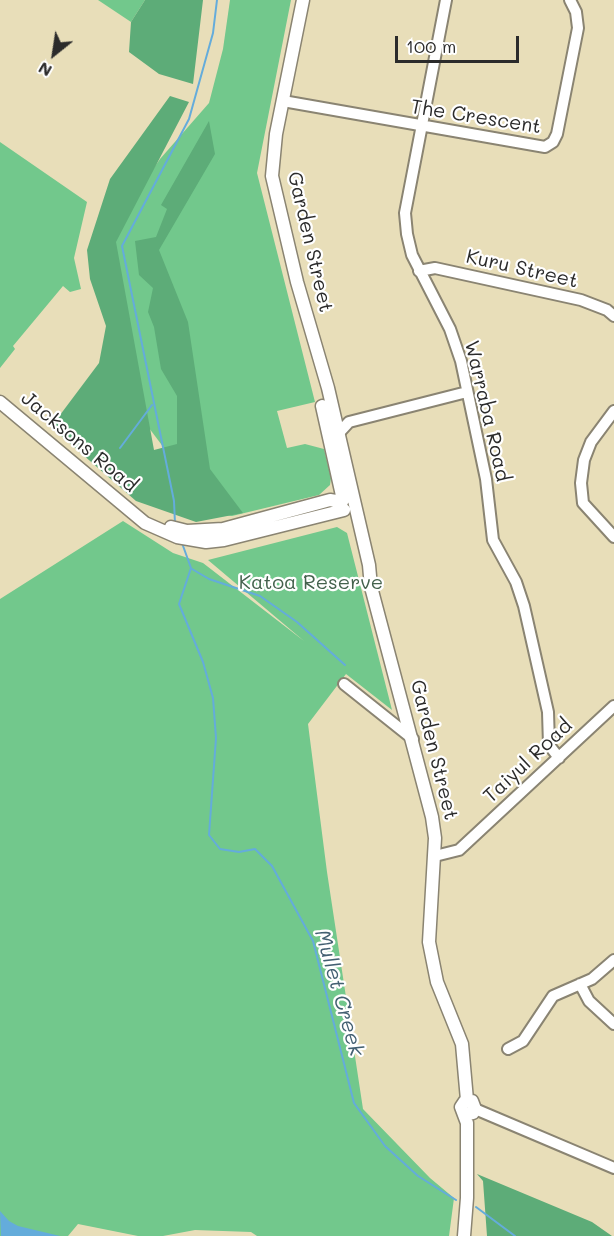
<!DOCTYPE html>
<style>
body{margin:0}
#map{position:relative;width:614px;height:1236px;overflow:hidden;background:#e8deb9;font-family:Mali,sans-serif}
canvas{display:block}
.north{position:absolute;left:24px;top:24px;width:60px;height:60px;-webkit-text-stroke:4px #fff;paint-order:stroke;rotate:210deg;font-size:16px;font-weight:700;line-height:24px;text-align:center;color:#2b2b2b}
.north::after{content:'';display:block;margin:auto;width:21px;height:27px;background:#2b2b2b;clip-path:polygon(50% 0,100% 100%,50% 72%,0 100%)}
.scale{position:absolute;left:395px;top:36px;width:124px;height:27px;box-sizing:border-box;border:3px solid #2b2b2b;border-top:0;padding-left:8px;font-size:18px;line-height:21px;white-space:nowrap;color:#2b2b2b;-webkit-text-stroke:4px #fff;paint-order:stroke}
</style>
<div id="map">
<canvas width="614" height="1236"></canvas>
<div class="north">N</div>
<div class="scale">100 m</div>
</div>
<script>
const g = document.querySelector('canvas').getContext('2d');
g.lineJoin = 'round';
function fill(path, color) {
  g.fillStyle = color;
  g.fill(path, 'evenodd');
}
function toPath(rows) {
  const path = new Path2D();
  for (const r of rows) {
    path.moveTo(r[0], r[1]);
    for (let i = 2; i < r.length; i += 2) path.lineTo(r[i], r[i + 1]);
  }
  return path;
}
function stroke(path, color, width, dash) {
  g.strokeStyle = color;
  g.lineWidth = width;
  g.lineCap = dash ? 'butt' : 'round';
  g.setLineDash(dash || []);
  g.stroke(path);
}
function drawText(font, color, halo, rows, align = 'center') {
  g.font = font + ' Mali,sans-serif';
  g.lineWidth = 4.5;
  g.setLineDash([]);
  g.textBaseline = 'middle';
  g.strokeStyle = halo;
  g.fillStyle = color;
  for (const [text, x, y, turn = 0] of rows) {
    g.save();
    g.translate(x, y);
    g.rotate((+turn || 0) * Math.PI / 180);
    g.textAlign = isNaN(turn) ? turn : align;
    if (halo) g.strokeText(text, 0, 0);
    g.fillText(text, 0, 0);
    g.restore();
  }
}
const green = toPath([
 [98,0,145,0,131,22],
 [230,0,291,0,257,173,315,402,277,411,287,448,305,444,324,449,331,478,330,485,319,495,232,516,185,509,170,456,146,424,112,236,125,210,160,159,209,103,223,49],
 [0,142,87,202,74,258,81,289,70,292,63,286,13,346,15,349,0,368],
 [123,521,173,553,203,563,304,641,208,560,337,527,347,533,392,710,346,674,308,724,327,872,363,1109,430,1178,454,1198,449,1236,257,1236,251,1232,195,1230,163,1236,138,1236,78,1224,68,1236,0,1236,0,599]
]);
const forest = toPath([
 [145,0,203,0,193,84,159,74,129,52,131,22],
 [170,96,189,102,116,242,154,450,177,444,177,396,161,369,154,327,148,312,153,288,139,275,135,241,156,237,167,209,161,205,209,121,215,154,159,250,188,322,210,469,243,513,196,522,136,501,51,427,99,363,106,326,90,279,87,250,110,179],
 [477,1174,592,1222,612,1236,487,1236,483,1181]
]);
const water = toPath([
 [0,1211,9,1221,18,1226,60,1236,1,1236]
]);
const stream = toPath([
 [120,448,152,405],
 [175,524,174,501,122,246,189,119,213,33,217,0],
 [182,543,191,568,179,604,203,662,213,698,216,738,209,835,220,849,239,852,255,849,272,866,313,941,354,1103,385,1146,418,1176,456,1200],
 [192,569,209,579,260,596,297,622,345,665],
 [476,1207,515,1236]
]);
const minor = toPath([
 [446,0,405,213,407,234,412,255,450,329,461,361,486,479,493,540,516,582,524,606,548,712,549,745,559,758],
 [283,101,545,147,553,142,557,134,578,28,576,12,570,0],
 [419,271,435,268,581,300,607,310,614,316],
 [614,411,591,442,584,460,581,483,583,503,614,537],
 [337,435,349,422,467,392],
 [344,684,413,739],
 [435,856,459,850,614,706],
 [580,984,589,1001,614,1024],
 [508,1049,523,1041,553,996,592,979,614,960],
 [475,1109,614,1168]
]);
const tertiary = toPath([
 [303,0,276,134,272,176,297,282,328,388,369,565,371,587,432,817,435,838,429,942,437,982,462,1044,467,1100],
 [0,402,145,523,177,537,206,542,224,540,344,510],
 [322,406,343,500],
 [171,527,187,531,223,529,330,500,342,502],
 [464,1236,467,1198,467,1123,461,1107,465,1101,472,1101,475,1109,473,1113,466,1114]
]);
const streetNames = [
 ["The Crescent",476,117,9],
 ["Garden Street",310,242,77],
 ["Kuru Street",522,269,13],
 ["Warraba Road",487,411,77],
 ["Jacksons Road",79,442,40],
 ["Garden Street",434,750,76],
 ["Taiyul Road",528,761,-43]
];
const parkNames = [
 ["Katoa Reserve",311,583]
];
const waterNames = [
 ["Mullet Creek",339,993,74]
];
fill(green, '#72c88c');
fill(forest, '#5dac78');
fill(water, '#64acdb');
stroke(stream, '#64acdb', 2);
stroke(minor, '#8a8472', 14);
stroke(tertiary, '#8a8472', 15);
stroke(minor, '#fff', 10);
stroke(tertiary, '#fff', 12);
drawText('20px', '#2b2b2b', '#fff', streetNames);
drawText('20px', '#44624d', '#fff', parkNames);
drawText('italic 21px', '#425f71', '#fff', waterNames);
</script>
